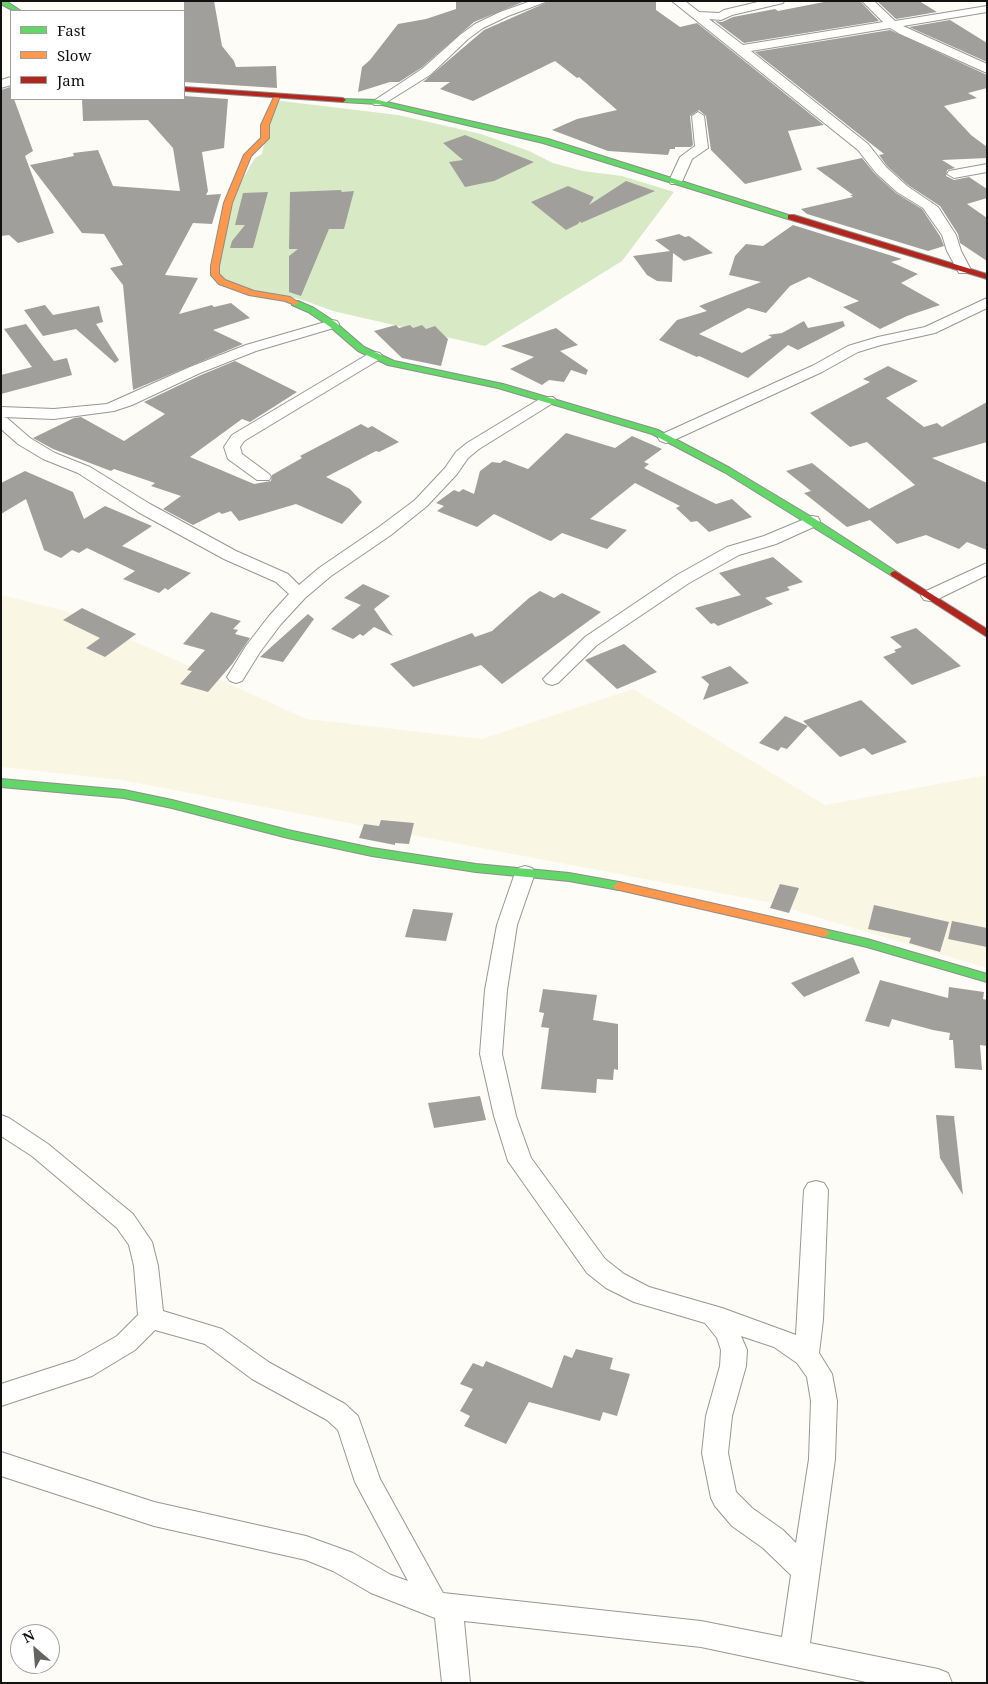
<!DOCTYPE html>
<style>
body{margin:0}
#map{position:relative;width:988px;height:1684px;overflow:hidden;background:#fdfcf7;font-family:"Noto Serif",serif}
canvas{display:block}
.frame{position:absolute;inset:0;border:2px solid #111;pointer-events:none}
.legend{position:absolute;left:10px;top:10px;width:175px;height:90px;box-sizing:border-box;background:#fff;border:1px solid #a0a0a0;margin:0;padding:6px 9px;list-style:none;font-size:15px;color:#111}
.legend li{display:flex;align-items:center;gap:10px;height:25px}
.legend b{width:25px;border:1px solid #a0a0a0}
.north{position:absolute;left:10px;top:1624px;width:50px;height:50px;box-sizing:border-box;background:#fff;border:1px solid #a0a0a0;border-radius:50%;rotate:333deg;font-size:14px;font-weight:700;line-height:20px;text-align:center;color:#111}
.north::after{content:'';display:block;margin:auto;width:18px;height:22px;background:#646362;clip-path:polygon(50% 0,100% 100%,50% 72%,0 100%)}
</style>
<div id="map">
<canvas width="988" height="1684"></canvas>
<div class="frame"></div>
<ul class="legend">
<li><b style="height:6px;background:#63d668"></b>Fast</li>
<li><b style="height:6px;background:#ff974d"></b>Slow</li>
<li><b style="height:6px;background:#b3261e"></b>Jam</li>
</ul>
<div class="north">N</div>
</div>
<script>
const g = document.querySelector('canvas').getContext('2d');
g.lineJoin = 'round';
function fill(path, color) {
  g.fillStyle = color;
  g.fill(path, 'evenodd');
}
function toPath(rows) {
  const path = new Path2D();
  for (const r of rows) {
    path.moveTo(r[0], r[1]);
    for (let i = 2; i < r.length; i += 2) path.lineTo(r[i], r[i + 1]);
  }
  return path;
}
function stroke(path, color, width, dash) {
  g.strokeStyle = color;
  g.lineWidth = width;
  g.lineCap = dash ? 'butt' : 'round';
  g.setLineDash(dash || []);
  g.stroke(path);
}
const farmland = toPath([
 [1,595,69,612,307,719,482,739,633,689,825,805,987,775,987,968,767,902,121,780,1,767]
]);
const forest = toPath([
 [273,100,398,115,481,134,529,151,553,163,583,171,622,176,674,192,622,261,485,346,333,311,300,299,253,292,216,277,223,213,255,158,262,154]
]);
const building = toPath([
 [184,1,214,1,222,46,234,61,236,67,276,66,277,88,184,82],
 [479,1,525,1,474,22,421,68,399,82,390,82,358,92,362,67,370,60,398,24,426,19,456,9,456,2],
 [550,1,656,1,656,10,680,27,697,23,824,125,788,131,802,170,745,184,711,150,706,116,699,110,690,116,693,145,691,147,675,147,675,149,670,149,668,155,608,151,552,130,577,119,617,110,579,77,577,78,555,61,473,101,440,89,450,82,423,82,484,30],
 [829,1,860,1,879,21,744,43,715,21,722,22,733,17,775,9,778,11],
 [877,1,919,1,937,12,896,19],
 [950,20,987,43,987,62,909,27],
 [890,30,987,75,987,88,968,93,977,98,944,106,971,135,987,147,987,158,942,160,955,168,947,170,946,176,954,180,969,177,987,189,987,198,967,204,987,218,987,261,960,243,958,234,940,206,908,185,887,166,879,155,884,154,755,52],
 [10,87,11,99,14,99,33,151,25,156,54,233,18,243,9,235,1,236,1,90],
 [184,96,228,99,224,148,202,152,208,191,206,195,221,194,212,224,193,223,165,275,198,278,179,314,212,305,214,307,231,303,250,318,213,330,243,344,133,390,123,285,110,268,123,265,104,234,82,233,30,165,74,156,73,153,98,150,113,186,180,191,173,148,148,120,83,121,82,99,184,99],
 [465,135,534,162,494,181,465,187,449,162,463,160,443,143],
 [862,158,875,174,896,193,922,209,940,236,944,246,928,251,807,214,801,209,853,197,850,195,853,195,816,168],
 [626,181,655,191,581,223,580,221,578,224,566,230,531,202,568,186,594,197,589,205],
 [341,190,342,192,354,191,344,229,329,229,301,296,289,292,289,256,298,249,289,249,290,192],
 [268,192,253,248,230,248,232,241,245,225,235,225,243,193],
 [793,225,902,259,891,262,918,274,901,283,940,305,907,316,880,329,843,307,859,301,809,277,790,286,766,313,748,308,699,334,742,353,772,337,768,335,782,333,804,321,808,328,843,321,845,326,798,350,788,345,748,378,699,356,697,357,659,340,677,320,707,311,699,306,761,282,729,275,735,256,746,244,763,246],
 [679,234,685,237,689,236,713,253,684,261,673,253,672,282,657,281,647,275,633,256,670,251,655,240],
 [45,305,53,315,99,306,103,322,96,324,119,360,115,363,76,329,43,336,24,310],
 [26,324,54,361,67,358,72,375,1,394,1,375,32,367,4,329],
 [396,325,399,328,410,325,413,328,422,325,426,329,435,326,448,339,441,366,402,358,374,331],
 [556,328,578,345,560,351,588,370,586,375,571,370,564,382,549,380,542,385,510,369,534,357,501,346],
 [235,361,297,392,250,422,242,419,190,457,254,484,271,481,272,475,302,458,300,456,361,424,368,428,372,426,399,442,379,452,376,451,326,477,350,489,362,502,342,524,296,504,239,521,231,511,222,514,219,512,193,525,163,509,181,496,151,486,155,483,114,469,111,471,53,449,33,438,74,418,81,417,124,441,165,414,144,402,201,375],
 [888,366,918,381,886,398,924,427,937,423,942,427,987,402,987,442,932,458,987,483,987,550,967,542,959,549,926,535,897,544,870,520,847,527,804,493,811,491,786,471,812,463,869,509,915,485,867,442,850,447,810,413,870,382,863,379],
 [566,433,615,448,632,436,662,449,644,462,649,464,644,468,716,504,732,499,752,517,709,532,697,521,691,522,676,508,680,506,635,483,590,519,627,530,607,549,562,533,551,541,548,540,494,514,477,527,437,511,444,506,436,503,454,490,459,492,463,489,474,494,480,471,492,462,500,463,504,460,528,469],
 [25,471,73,492,84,519,105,506,152,526,122,546,191,573,168,590,165,588,159,593,123,579,135,571,87,548,79,553,72,550,61,558,44,550,26,499,1,514,1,483],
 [773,557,803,582,787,587,790,590,765,598,773,604,718,626,714,623,711,624,695,608,741,595,719,573],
 [363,584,390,596,374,609,393,636,374,627,363,636,360,634,353,639,331,629,361,605,344,598],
 [540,591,554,598,562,593,601,612,502,684,481,665,413,687,390,664,472,633,475,637,492,631,529,598],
 [82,608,113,623,136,634,105,657,86,648,100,638,63,620],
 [211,612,241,621,233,629,238,630,235,634,250,638,233,663,208,692,180,684,192,671,187,670,205,650,183,644],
 [308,614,314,619,283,662,260,657],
 [916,628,961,666,912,685,883,657,896,652,894,650,902,647,890,637],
 [624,644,657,672,617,689,585,660],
 [730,666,749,683,703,700,709,684,701,677],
 [861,700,907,742,872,755,864,748,840,757,803,721],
 [785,716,808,726,787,749,781,747,778,751,759,743],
 [381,820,414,823,409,844,395,843,395,845,359,838,364,824,379,826],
 [780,884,799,888,789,913,770,908],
 [874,905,949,922,940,952,909,943,911,938,868,929],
 [413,909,453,913,446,941,405,937],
 [952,921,987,928,987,947,948,939],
 [853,957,860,973,804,997,791,983],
 [880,980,948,998,949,987,984,992,983,999,987,1000,987,1046,980,1045,982,1070,955,1068,953,1040,949,1040,950,1033,933,1030,892,1019,889,1027,865,1021],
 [543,989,597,995,593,1020,618,1024,618,1070,614,1069,613,1080,597,1079,596,1093,541,1089,549,1028,541,1027,544,1013,539,1012],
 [480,1096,486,1120,434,1128,428,1103],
 [936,1115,954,1116,963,1195,940,1158],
 [576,1349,613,1358,610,1369,630,1374,617,1416,603,1412,600,1421,529,1402,506,1444,464,1426,470,1416,460,1411,473,1389,460,1384,473,1363,483,1367,486,1361,552,1388,564,1355,572,1358]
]);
const street = toPath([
 [531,1,548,1,508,16,483,28,468,39,430,75,382,105,374,105,372,102,422,69,460,35,475,24,500,12,531,1],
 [672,1,685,1,699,12,719,13,724,10,762,1,784,1,783,3,732,15,721,20,709,19,743,45,883,22,862,1,874,1,895,21,987,6,987,12,903,26,987,64,987,73,900,34,890,28,751,51,868,144,886,167,907,186,938,207,956,235,961,251,971,270,969,273,959,273,947,251,942,235,923,208,897,192,876,173,858,150,672,1],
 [11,77,11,85,1,88,1,80,11,77],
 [698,112,704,116,708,148,692,159,681,184,671,184,669,181,680,157,695,146,692,116,698,112],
 [987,164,987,172,954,178,947,174,949,171,987,164],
 [987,298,987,308,935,333,881,345,858,352,822,372,672,441,666,443,660,441,658,438,660,435,812,366,848,346,878,337,925,327,987,298],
 [332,320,337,321,339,324,337,327,256,351,200,373,132,405,114,411,54,419,3,417,7,418,30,438,55,453,90,467,150,504,236,551,288,574,299,585,319,568,379,527,415,500,445,468,456,452,467,443,543,397,553,397,556,400,553,403,479,449,468,458,457,474,427,506,391,535,331,576,305,598,281,624,260,652,242,681,236,683,230,681,227,677,246,646,269,616,289,594,276,582,224,559,138,512,78,473,43,459,18,444,1,429,1,407,54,409,107,404,190,367,246,345,332,320],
 [375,352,380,353,382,356,380,359,244,441,240,447,242,454,269,474,271,477,269,480,257,480,228,459,224,447,232,435,370,353,375,352],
 [812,516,818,517,820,521,818,525,776,544,739,555,689,583,597,645,558,683,552,685,546,683,543,679,585,637,677,575,727,547,764,536,812,516],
 [987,563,987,575,936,600,930,601,924,600,921,596,924,592,987,563],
 [525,866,532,868,535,873,517,925,507,990,502,1054,516,1116,531,1158,605,1259,624,1274,649,1287,722,1308,796,1335,804,1190,808,1183,816,1181,824,1183,828,1190,823,1320,819,1353,832,1374,837,1401,835,1459,810,1643,938,1669,948,1673,952,1683,871,1683,701,1647,464,1621,470,1683,442,1683,435,1618,371,1593,333,1571,306,1560,154,1526,1,1476,1,1452,154,1502,306,1536,353,1553,391,1575,408,1581,355,1482,338,1430,327,1420,252,1379,205,1344,155,1330,135,1350,92,1376,1,1406,1,1384,75,1360,117,1336,138,1315,134,1266,129,1245,117,1228,32,1156,1,1136,1,1115,9,1118,48,1144,133,1214,152,1242,158,1266,163,1311,222,1329,270,1363,345,1404,358,1416,380,1479,443,1593,701,1621,782,1637,791,1575,763,1548,732,1526,715,1506,711,1498,702,1453,706,1416,720,1366,721,1350,717,1338,705,1323,634,1302,606,1288,587,1273,508,1161,494,1116,480,1054,485,990,497,925,515,873,518,868,525,866],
 [741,1336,774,1347,797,1363,807,1377,811,1401,809,1459,796,1543,783,1530,752,1508,736,1492,728,1453,732,1416,746,1366,747,1350,741,1336]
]);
const fast = toPath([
 [1,1,6,1,21,11,14,11,1,4,1,1],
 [341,99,378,100,548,139,795,217,788,219,543,143,378,104,343,102,340,100,341,99],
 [292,301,298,301,314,308,335,322,364,347,394,361,503,384,658,430,730,468,815,519,900,574,898,576,892,576,724,472,652,434,498,388,388,365,358,351,329,326,308,312,292,305,292,301],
 [1,779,124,790,172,800,288,830,372,848,476,864,569,873,619,882,625,886,619,890,569,881,476,872,372,856,288,838,172,808,124,798,1,787,1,779],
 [824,929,867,939,987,974,987,982,867,947,820,936,818,933,824,929]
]);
const slow = toPath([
 [275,95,280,96,269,125,269,138,251,156,232,203,219,266,219,274,225,280,254,291,290,297,299,303,295,305,285,301,249,295,219,284,211,275,211,266,224,203,244,155,261,138,261,125,275,95],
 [619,882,824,929,830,933,824,937,615,889,613,886,619,882]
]);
const jam = toPath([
 [184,87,343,98,346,100,343,102,184,91,184,87],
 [788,215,794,215,987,274,987,279,788,219,788,215],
 [895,571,987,629,987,637,892,576,890,574,892,572,895,571]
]);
fill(farmland, '#f9f7e4');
fill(forest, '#d8eac5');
fill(building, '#a19f9c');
stroke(street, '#979795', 2);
stroke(fast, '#8e8d8b', 2);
stroke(slow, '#8e8d8b', 2);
stroke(jam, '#8e8d8b', 2);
fill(street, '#fffffe');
fill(fast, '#63d668');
fill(slow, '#ff974d');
fill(jam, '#b3261e');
</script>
